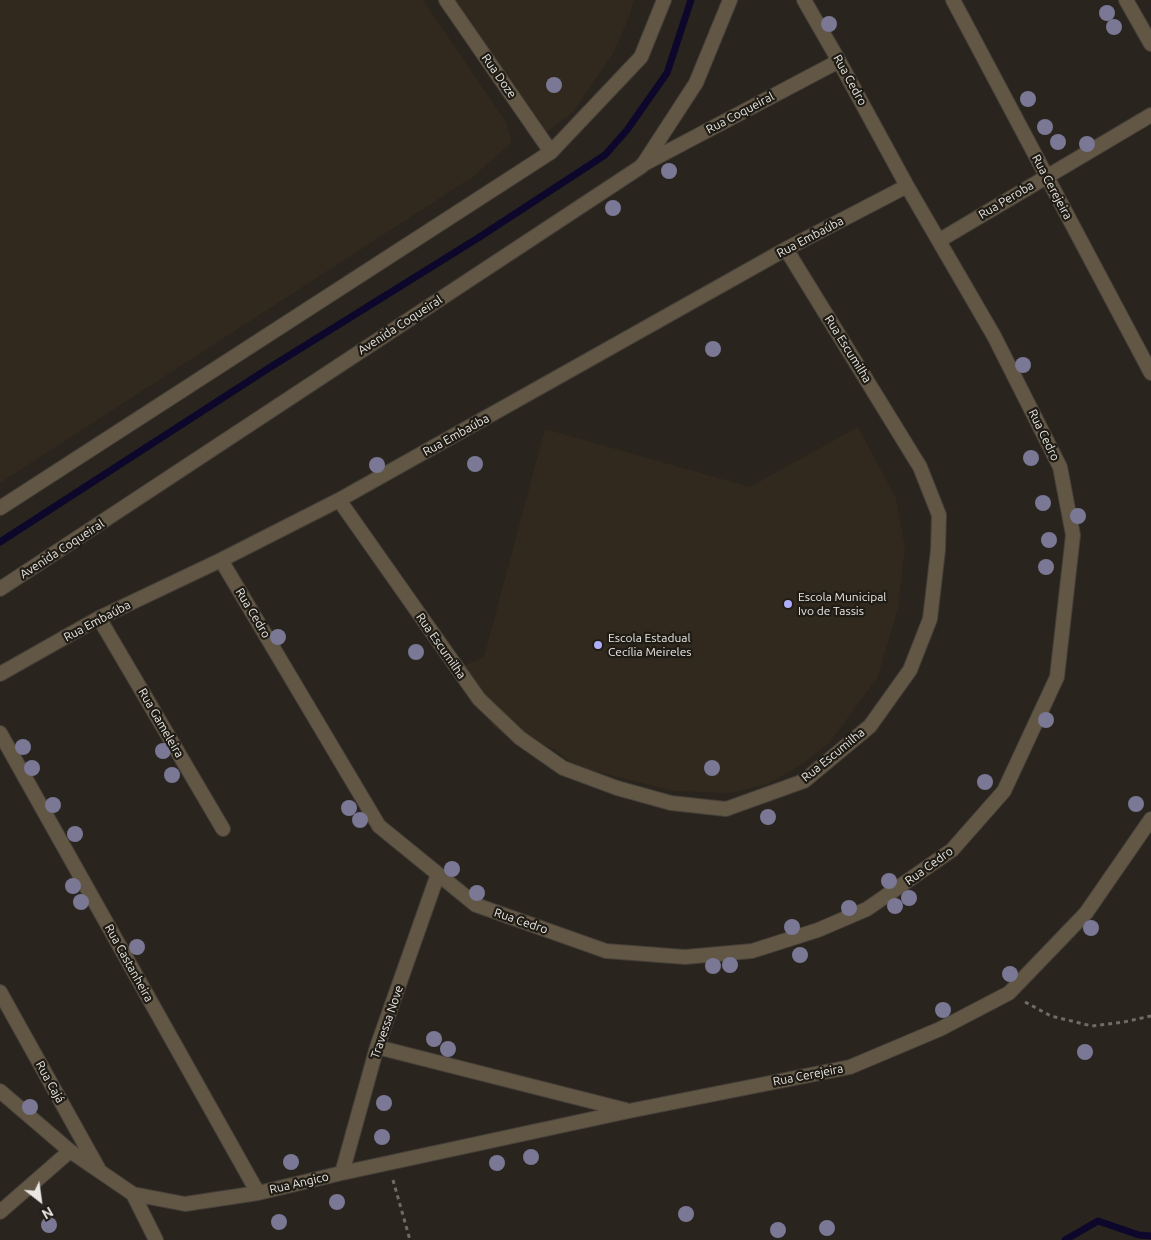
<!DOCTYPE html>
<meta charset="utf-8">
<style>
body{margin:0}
#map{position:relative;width:1151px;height:1240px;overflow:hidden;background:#29241e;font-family:Ubuntu,sans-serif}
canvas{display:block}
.north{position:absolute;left:15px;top:1175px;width:50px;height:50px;-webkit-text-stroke:4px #1f1b15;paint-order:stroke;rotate:150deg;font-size:14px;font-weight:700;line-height:20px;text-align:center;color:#eae7e2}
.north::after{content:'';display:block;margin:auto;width:18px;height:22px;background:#eae7e2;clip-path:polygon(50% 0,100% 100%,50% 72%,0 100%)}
</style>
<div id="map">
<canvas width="1151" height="1240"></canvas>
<div class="north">N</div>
</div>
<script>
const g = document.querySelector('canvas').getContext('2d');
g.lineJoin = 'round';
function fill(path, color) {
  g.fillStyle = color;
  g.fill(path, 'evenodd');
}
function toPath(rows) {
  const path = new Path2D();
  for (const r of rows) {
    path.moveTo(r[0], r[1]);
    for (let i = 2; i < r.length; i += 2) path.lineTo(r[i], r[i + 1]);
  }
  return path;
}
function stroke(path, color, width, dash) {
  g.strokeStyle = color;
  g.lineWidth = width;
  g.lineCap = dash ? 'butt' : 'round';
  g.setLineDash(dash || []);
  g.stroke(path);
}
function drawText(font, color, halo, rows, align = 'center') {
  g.font = font + ' Ubuntu,sans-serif';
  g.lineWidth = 4.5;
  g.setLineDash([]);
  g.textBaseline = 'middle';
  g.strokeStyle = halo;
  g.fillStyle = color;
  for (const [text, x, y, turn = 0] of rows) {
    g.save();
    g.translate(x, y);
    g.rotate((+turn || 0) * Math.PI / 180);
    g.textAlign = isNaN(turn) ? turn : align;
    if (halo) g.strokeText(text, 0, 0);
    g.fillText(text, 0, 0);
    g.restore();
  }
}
const built = toPath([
 [0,0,423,0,506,122,512,142,474,176,0,483],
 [444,0,634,0,629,17,614,52,573,112,547,132,535,124],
 [858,427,896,498,905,547,898,608,878,677,830,742,803,764,768,784,730,793,673,791,575,766,554,749,494,728,482,707,453,670,484,657,545,429,750,487]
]);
const stream = toPath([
 [0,542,269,368,478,238,605,155,627,130,667,73,691,0],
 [1065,1240,1098,1221,1139,1235,1151,1236]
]);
const path = toPath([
 [1025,1002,1051,1016,1092,1026,1124,1022,1151,1016],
 [393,1180,410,1240]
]);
const minor = toPath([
 [446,0,551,152],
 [953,0,1151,373],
 [1126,0,1151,44],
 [642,165,839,61],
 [940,240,1151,115],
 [339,500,479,699,520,738,563,768,617,788,671,803,726,809,804,781,870,726,910,670,930,619,938,550,939,515,920,467,786,249],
 [0,508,551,152,641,57,664,0],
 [221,560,379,826,476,905,606,951,685,957,752,951,818,930,867,909,952,850,1004,791,1057,677,1073,535,1060,467,994,336,907,186,839,61,804,0],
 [0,589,642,166,696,83,730,0],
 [99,618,223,829],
 [0,674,99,618,221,560,339,500,786,249,907,186],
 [0,733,258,1193],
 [0,992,98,1168],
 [377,1047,626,1110],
 [0,1091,70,1151,133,1194,185,1204,258,1193,342,1173,629,1111,850,1067,940,1029,1009,993,1086,913,1151,819],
 [342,1173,377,1047,438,874],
 [133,1194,156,1240],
 [0,1212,70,1151]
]);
const trees = [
 [1107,13],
 [829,24],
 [1114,27],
 [554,85],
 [1028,99],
 [1045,127],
 [1058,142],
 [1087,144],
 [669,171],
 [613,208],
 [713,349],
 [1023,365],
 [1031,458],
 [475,464],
 [377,465],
 [1043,503],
 [1078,516],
 [1049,540],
 [1046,567],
 [278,637],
 [416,652],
 [1046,720],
 [23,747],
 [163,751],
 [32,768],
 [712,768],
 [172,775],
 [985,782],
 [1136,804],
 [53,805],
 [349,808],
 [768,817],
 [360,820],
 [75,834],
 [452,869],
 [889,881],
 [73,886],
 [477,893],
 [909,898],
 [81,902],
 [895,906],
 [849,908],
 [792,927],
 [1091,928],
 [137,947],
 [800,955],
 [730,965],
 [713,966],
 [1010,974],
 [943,1010],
 [434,1039],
 [448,1049],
 [1085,1052],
 [384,1103],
 [30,1107],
 [382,1137],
 [531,1157],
 [291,1162],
 [497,1163],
 [337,1202],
 [686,1214],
 [279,1222],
 [49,1225],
 [827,1228],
 [778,1230]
];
const markers = [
 [788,604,5,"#aeaefa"],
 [598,645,5,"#aeaefa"]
];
const streetNames = [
 ["Rua Doze",499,76,55],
 ["Rua Cedro",850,80,61],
 ["Rua Coqueiral",740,113,-28],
 ["Rua Cerejeira",1052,187,62],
 ["Rua Peroba",1006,200,-31],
 ["Rua Embaúba",810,237,-28],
 ["Avenida Coqueiral",400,325,-33],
 ["Rua Escumilha",848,349,58],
 ["Rua Embaúba",456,435,-29],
 ["Rua Cedro",1044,435,64],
 ["Avenida Coqueiral",62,549,-33],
 ["Rua Cedro",253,613,59],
 ["Rua Embaúba",97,621,-28],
 ["Rua Escumilha",441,646,55],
 ["Rua Gameleira",161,723,60],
 ["Rua Escumilha",833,755,-39],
 ["Rua Cedro",929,866,-36],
 ["Rua Cedro",521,921,19],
 ["Rua Castanheira",129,963,61],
 ["Travessa Nove",387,1022,-71],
 ["Rua Cerejeira",808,1075,-11],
 ["Rua Cajá",50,1082,61],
 ["Rua Angico",299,1183,-13]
];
const poiNames = [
 ["Escola Municipal",798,597],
 ["Ivo de Tassis",798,611],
 ["Escola Estadual",608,638],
 ["Cecília Meireles",608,652]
];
fill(built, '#31291d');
stroke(stream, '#0d072c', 7);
stroke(minor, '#443f39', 16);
stroke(path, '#6f6b65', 3, [4, 4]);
stroke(minor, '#625644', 14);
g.fillStyle = '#7a7895';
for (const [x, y] of trees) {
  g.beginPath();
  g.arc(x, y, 8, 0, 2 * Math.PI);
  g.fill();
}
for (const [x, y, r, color] of markers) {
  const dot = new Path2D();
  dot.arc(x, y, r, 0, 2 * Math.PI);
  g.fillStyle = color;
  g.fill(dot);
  stroke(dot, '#1f1b15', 2);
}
drawText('12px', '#eae7e2', '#1f1b15', streetNames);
drawText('12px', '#eae7e2', '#1f1b15', poiNames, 'left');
</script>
